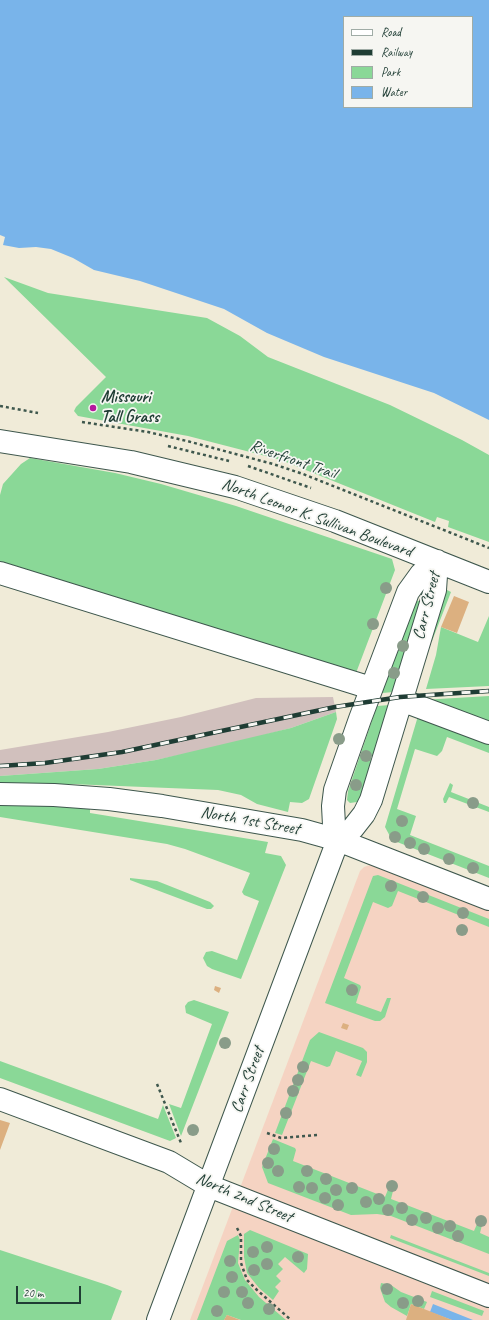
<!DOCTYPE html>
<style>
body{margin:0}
#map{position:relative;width:489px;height:1320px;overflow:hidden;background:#f0ebd8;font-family:Caveat,sans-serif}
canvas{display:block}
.legend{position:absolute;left:343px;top:16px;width:130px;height:92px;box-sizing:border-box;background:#f6f6f2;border:1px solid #a0aca6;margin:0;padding:5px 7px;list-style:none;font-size:12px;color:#1f3d34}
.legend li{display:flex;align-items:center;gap:8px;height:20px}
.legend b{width:20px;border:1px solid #a0aca6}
.scale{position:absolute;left:16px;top:1286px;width:65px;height:18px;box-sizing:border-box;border:2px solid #1f3d34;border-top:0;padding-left:5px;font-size:12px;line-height:14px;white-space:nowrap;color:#1f3d34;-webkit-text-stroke:3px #f6f6f2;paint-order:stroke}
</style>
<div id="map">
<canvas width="489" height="1320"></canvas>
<ul class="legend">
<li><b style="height:5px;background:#fff"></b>Road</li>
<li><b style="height:5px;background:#1f3d34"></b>Railway</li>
<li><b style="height:11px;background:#8ad897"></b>Park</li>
<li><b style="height:11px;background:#79b4ea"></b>Water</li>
</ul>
<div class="scale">20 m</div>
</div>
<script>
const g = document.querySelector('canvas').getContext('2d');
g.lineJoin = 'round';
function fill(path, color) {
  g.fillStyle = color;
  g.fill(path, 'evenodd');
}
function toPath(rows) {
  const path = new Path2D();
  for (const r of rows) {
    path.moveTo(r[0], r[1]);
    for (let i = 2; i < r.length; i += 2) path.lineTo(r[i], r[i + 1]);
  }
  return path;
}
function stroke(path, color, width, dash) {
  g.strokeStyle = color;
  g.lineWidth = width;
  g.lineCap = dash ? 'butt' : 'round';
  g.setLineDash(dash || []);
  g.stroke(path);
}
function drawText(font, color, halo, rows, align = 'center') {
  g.font = font + ' Caveat,sans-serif';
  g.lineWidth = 3.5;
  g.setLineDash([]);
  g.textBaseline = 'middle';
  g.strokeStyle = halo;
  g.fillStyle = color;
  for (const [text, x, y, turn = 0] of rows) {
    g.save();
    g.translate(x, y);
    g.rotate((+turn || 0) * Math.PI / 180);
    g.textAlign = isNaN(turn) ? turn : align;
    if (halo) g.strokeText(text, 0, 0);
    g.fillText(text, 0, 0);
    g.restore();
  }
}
const built = toPath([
 [370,865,489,911,489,1320,190,1320,360,871,364,867]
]);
const industrial = toPath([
 [333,697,336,712,291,728,222,746,156,760,98,769,0,776,0,750,108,732,181,717,256,698]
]);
const green = toPath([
 [4,277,48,293,207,318,240,336,268,357,390,405,462,440,489,455,489,542,448,527,449,521,437,517,435,522,281,460,188,436,78,416,74,411,76,407,106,377],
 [30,458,115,473,161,484,236,506,392,559,395,570,356,673,0,563,0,495,3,484,21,464],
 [443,588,451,592,432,641,431,636],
 [416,600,421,602,394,692,382,693],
 [489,616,489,686,426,689,436,655,441,627,478,642],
 [489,696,489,721,459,710,449,711,421,700],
 [390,705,360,798,357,802,350,803,347,800,348,791,377,706],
 [336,712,337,719,309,799,302,803,290,802,288,812,257,804,241,795,218,790,70,784,0,786,0,776,98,769,156,760,291,728],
 [418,716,489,742,489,753,447,737,442,751,437,756,415,749,397,809,416,816,410,835,489,866,489,878,392,840,385,827],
 [450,783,453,785,451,792,489,807,489,812,449,797,446,803,444,803,443,799],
 [0,805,90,806,90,813,268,842,265,853,281,856,286,865,241,979,212,969,207,966,203,958,206,952,212,951,237,960,259,901,244,895,242,892,250,873,185,849,167,844,0,817],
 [378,875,489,919,489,927,398,891,392,906,388,908,373,902,344,978,360,985,361,987,356,1003,381,1012,387,998,391,998,385,1017,380,1021,375,1021,325,1003,373,876],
 [130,878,157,881,210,902,214,906,211,909,207,909,130,880],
 [194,1000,229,1012,181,1136,169,1104,181,1108,212,1024,186,1013,185,1006,188,1002],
 [319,1032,363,1048,367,1052,367,1062,361,1077,356,1075,362,1061,336,1051,330,1066,327,1067,311,1061,282,1135,275,1133,310,1040],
 [0,1061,158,1119,163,1105,176,1138,170,1141,0,1078],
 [273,1139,295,1148,296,1150,293,1161,385,1197,391,1182,395,1183,391,1199,474,1231,480,1217,484,1217,480,1233,489,1237,489,1254,391,1216,377,1214,351,1215,268,1183,262,1167],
 [250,1230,308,1254,307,1269,304,1273,285,1257,278,1264,283,1269,276,1276,281,1281,275,1287,279,1291,273,1300,259,1288,247,1273,244,1257,244,1234],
 [238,1235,240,1240,238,1263,245,1280,259,1297,286,1320,241,1320,227,1315,224,1320,197,1320,227,1241],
 [391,1235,489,1273,489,1276,390,1238],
 [0,1250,107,1285,122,1291,111,1320,0,1320],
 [381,1283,391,1285,401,1292,427,1302,424,1309,411,1304,407,1316,391,1307,385,1302,380,1288],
 [432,1291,484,1311,482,1316,430,1297]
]);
const water = toPath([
 [0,0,489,0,489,420,434,393,324,357,267,333,224,309,140,281,94,270,73,258,51,249,36,247,19,248,3,245,5,237,0,235],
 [344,17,472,17,472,107,344,107],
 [433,1304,473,1320,452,1320,430,1312]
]);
const building = toPath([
 [454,596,469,602,457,633,441,627],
 [215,986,221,988,219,993,214,990],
 [343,1023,349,1025,347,1030,341,1028],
 [0,1120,10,1123,0,1150],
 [411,1304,424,1309,452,1320,406,1320],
 [227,1315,240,1320,224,1320]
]);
const path = toPath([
 [0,406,38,413],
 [82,422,148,432,187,441,273,464,303,474,489,548],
 [168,446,229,461],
 [248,466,311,488],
 [157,1084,181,1143],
 [267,1133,281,1138,318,1135],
 [237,1228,241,1236,241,1263,247,1280,257,1290,291,1320]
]);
const minor = toPath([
 [0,441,131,462,235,487,335,521,489,582],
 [0,573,371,688],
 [401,700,489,733],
 [0,794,54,795,109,799,162,806,302,830,338,840,489,899],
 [338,840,334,825,333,806,335,790,360,719,408,592,421,574,437,561],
 [0,1099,169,1162,209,1186,489,1296],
 [158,1320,338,840,353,828,364,814,371,800,435,590,437,561]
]);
const rail = toPath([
 [0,766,45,763,122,752,335,707,400,697,489,691]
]);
const trees = [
 [386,588],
 [373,624],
 [403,646],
 [394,673],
 [339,739],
 [366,756],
 [356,785],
 [473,803],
 [402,821],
 [395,837],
 [410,843],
 [424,849],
 [449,859],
 [473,868],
 [391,886],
 [423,897],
 [463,913],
 [462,930],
 [352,990],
 [225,1043],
 [303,1067],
 [298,1080],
 [293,1091],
 [286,1113],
 [193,1130],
 [274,1149],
 [268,1163],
 [278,1171],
 [307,1171],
 [326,1179],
 [392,1186],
 [299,1187],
 [312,1188],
 [352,1188],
 [336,1190],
 [325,1198],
 [379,1199],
 [366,1202],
 [338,1205],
 [402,1208],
 [388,1210],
 [426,1218],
 [412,1220],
 [481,1221],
 [450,1226],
 [438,1228],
 [458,1236],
 [267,1247],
 [253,1252],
 [298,1257],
 [230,1261],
 [267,1264],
 [254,1270],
 [232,1277],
 [387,1289],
 [224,1292],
 [242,1292],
 [418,1301],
 [248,1303],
 [403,1303],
 [269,1309],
 [217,1311]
];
const markers = [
 [93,408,4,"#b5179e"]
];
const poiNames = [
 ["Missouri",101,398],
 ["Tall Grass",101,418]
];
const streetNames = [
 ["Riverfront Trail",293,460,19],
 ["North Leonor K. Sullivan Boulevard",317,518,20],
 ["Carr Street",427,606,-76],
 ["North 1st Street",250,821,10],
 ["Carr Street",248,1080,-70],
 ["North 2nd Street",244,1198,23]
];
fill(built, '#f5d3c2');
fill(industrial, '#d1c0bd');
fill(green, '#8ad897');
fill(water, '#79b4ea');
fill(building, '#dcb080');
stroke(minor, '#3e574d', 24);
stroke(path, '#3e574d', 2.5, [3, 3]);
stroke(minor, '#fff', 22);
stroke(rail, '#1f3d34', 4.5);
stroke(rail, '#f6f6f2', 3, [9]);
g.fillStyle = '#899c89';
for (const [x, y] of trees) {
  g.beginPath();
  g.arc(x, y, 6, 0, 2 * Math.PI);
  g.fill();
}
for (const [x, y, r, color] of markers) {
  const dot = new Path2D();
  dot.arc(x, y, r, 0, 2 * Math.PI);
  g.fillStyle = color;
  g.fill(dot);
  stroke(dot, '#f6f6f2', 1.5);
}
drawText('bold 17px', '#1f3d34', '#f6f6f2', poiNames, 'left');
drawText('17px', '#1f3d34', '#f6f6f2', streetNames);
</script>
